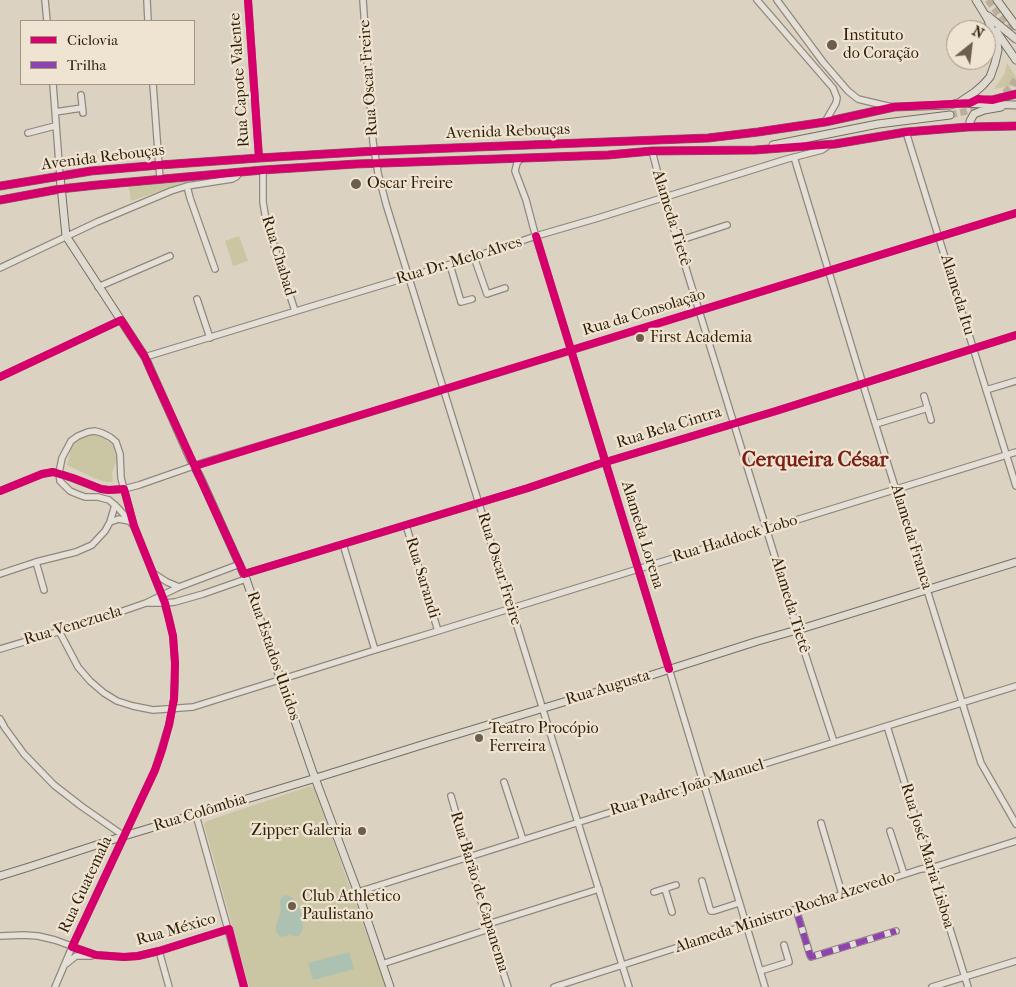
<!DOCTYPE html>
<meta charset="utf-8">
<style>
body{margin:0}
#map{position:relative;width:1016px;height:987px;overflow:hidden;background:#dcd2c2;font-family:"IM FELL French Canon",serif}
canvas{display:block}
.legend{position:absolute;left:20px;top:20px;width:175px;height:65px;box-sizing:border-box;background:#efe4d1;border:1px solid #a39581;margin:0;padding:6px 9px;list-style:none;font-size:15px;color:#301f09}
.legend li{display:flex;align-items:center;gap:10px;height:25px}
.legend b{width:25px;border:1px solid #a39581}
.north{position:absolute;left:946px;top:20px;width:50px;height:50px;box-sizing:border-box;background:#efe4d1;border:1px solid #a39581;border-radius:50%;rotate:29deg;font-size:14px;font-weight:700;line-height:20px;text-align:center;color:#301f09}
.north::after{content:'';display:block;margin:auto;width:18px;height:22px;background:#6c5e4a;clip-path:polygon(50% 0,100% 100%,50% 72%,0 100%)}
</style>
<div id="map">
<canvas width="1016" height="987"></canvas>
<ul class="legend">
<li><b style="height:6px;background:#d6006c"></b>Ciclovia</li>
<li><b style="height:6px;background:#8e44ad"></b>Trilha</li>
</ul>
<div class="north">N</div>
</div>
<script>
const g = document.querySelector('canvas').getContext('2d');
g.lineJoin = 'round';
function fill(path, color) {
  g.fillStyle = color;
  g.fill(path, 'evenodd');
}
function toPath(rows) {
  const path = new Path2D();
  for (const r of rows) {
    path.moveTo(r[0], r[1]);
    for (let i = 2; i < r.length; i += 2) path.lineTo(r[i], r[i + 1]);
  }
  return path;
}
function stroke(path, color, width, dash) {
  g.strokeStyle = color;
  g.lineWidth = width;
  g.lineCap = dash ? 'butt' : 'round';
  g.setLineDash(dash || []);
  g.stroke(path);
}
function drawText(font, color, halo, rows, align = 'center') {
  g.font = font + ' "IM FELL French Canon",serif';
  g.lineWidth = 4.5;
  g.setLineDash([]);
  g.textBaseline = 'middle';
  g.strokeStyle = halo;
  g.fillStyle = color;
  for (const [text, x, y, turn = 0] of rows) {
    g.save();
    g.translate(x, y);
    g.rotate((+turn || 0) * Math.PI / 180);
    g.textAlign = isNaN(turn) ? turn : align;
    if (halo) g.strokeText(text, 0, 0);
    g.fillText(text, 0, 0);
    g.restore();
  }
}
const green = toPath([
 [1007,63,1016,77,1016,85,994,89,1005,73],
 [200,177,131,201,128,183],
 [239,236,248,261,233,266,225,241],
 [89,435,98,435,104,438,113,446,117,459,112,473,113,482,106,482,96,479,67,465,71,449,74,443,80,438],
 [310,786,314,788,386,987,249,987,204,824,207,821]
]);
const water = toPath([
 [285,895,289,896,295,900,302,914,303,928,301,933,298,936,294,936,290,935,281,937,279,935,276,931,276,925,281,912,280,901,282,897],
 [349,952,354,969,313,980,308,963]
]);
const majorTunnel = toPath([
 [988,0,1013,34],
 [997,100,1012,86,1016,79],
 [950,115,984,107]
]);
const minor = toPath([
 [45,0,47,21],
 [147,0,148,21],
 [248,0,259,158],
 [363,0,373,142,378,173,386,204,629,987],
 [757,0,833,88,837,98,836,103,825,122],
 [777,0,823,62,848,91,858,99,866,101,892,107],
 [53,84,60,176],
 [153,84,160,179],
 [81,95,83,113],
 [55,112,82,108],
 [906,132,1016,486],
 [28,133,55,126],
 [652,151,664,197,799,635,834,742],
 [794,157,865,391,981,763,1016,824],
 [521,158,517,163,515,171,526,200,534,230,669,669,765,987],
 [263,170,263,202,266,220,295,311],
 [187,186,190,198,215,269],
 [678,241,727,225],
 [474,257,487,294,505,288],
 [450,265,461,302,472,299],
 [0,268,97,222,171,191,187,186,232,179,236,177,240,172],
 [98,287,170,256],
 [197,299,210,338],
 [145,357,474,257,536,236,598,218,787,159,822,150,829,145],
 [0,377,121,320],
 [986,390,1016,381],
 [924,396,931,420],
 [876,424,928,408],
 [0,491,42,474,53,472,61,474,101,489,109,490,124,489,139,485,205,462,388,407,1016,213],
 [110,522,119,519,129,521],
 [406,525,438,631],
 [343,544,375,650],
 [36,562,44,590],
 [153,573,167,582,179,587],
 [0,574,36,562,76,552,92,545,105,531,110,522,115,505],
 [244,574,528,488,599,464,776,411,1016,335],
 [146,603,165,603,175,602,203,594,246,579],
 [59,631,78,667,90,681,104,693,117,701,133,706,153,710,193,707,375,650,438,631,1016,452],
 [0,649,91,622,146,603,179,587,240,564],
 [0,719,5,728,24,754,54,785,81,806,124,836],
 [887,726,968,987],
 [504,782,523,840],
 [451,796,489,929,508,987],
 [196,815,244,987],
 [821,823,842,894],
 [890,831,904,874],
 [702,881,710,909,711,911,714,911,739,903],
 [665,889,672,912],
 [358,892,703,783,1016,686],
 [654,892,676,885],
 [796,909,810,955,811,957,896,931],
 [488,924,599,889],
 [0,936,24,935,38,936,55,940,96,955,124,957,138,956,159,951,229,929],
 [159,951,169,987],
 [66,964,76,956,91,956],
 [382,964,489,929],
 [760,971,789,962,784,945],
 [55,987,72,947,155,770,169,725,174,699,175,681,175,663,173,636,169,618,162,596,134,526,121,478,120,454,116,442,110,437,102,433,95,431,88,432,78,436,71,441,62,458,59,473,60,481,70,491,77,494,85,497,98,497,109,500,118,508,134,526],
 [554,987,921,869,931,868,1016,841],
 [932,987,1016,961]
]);
const major = toPath([
 [976,0,987,18],
 [997,0,1016,26],
 [988,16,1016,39],
 [996,31,1016,60],
 [987,100,992,100,1016,94],
 [960,102,975,92,983,85,990,77,995,63,998,50,997,43,986,15],
 [972,127,970,124,970,121,974,114,984,110,1001,107],
 [773,145,878,124,950,115],
 [60,176,66,236,145,357,190,458,201,479,246,579,312,770,357,890,390,987],
 [0,186,91,171,160,165,259,158,375,151,708,138,758,132,825,122,894,107,950,105,958,103,1016,105],
 [0,200,60,189,97,185,263,170,356,164,608,155,652,151,755,150,835,144,906,132,968,127,1016,126],
 [0,876,29,867,124,836,316,778,428,743,630,682,758,641,804,628,1016,562]
]);
const quiet = toPath([
 [798,916,810,955,811,957,896,931]
]);
const cycleway = toPath([
 [248,0,259,158],
 [0,186,91,171,160,165,259,158,375,151,708,138,758,132,825,122,894,107,970,103,978,99,992,100,1016,94],
 [0,200,60,189,97,185,263,170,356,164,608,155,652,151,755,150,835,144,906,132,968,127,1016,126],
 [536,236,669,669],
 [0,377,121,320,145,357,151,371,244,574,528,488,599,464,776,411,1016,335],
 [195,466,1016,213],
 [0,491,42,474,53,472,73,478,101,489,109,490,124,489,134,526,165,603,173,636,175,663,174,699,169,725,162,750,155,770,72,947,96,955,124,957,138,956,159,951,229,929,244,987]
]);
const markers = [
 [832,45,6,"#6c5e4a"],
 [356,184,6,"#6c5e4a"],
 [640,338,5,"#6c5e4a"],
 [479,738,5,"#6c5e4a"],
 [362,831,5,"#6c5e4a"],
 [292,906,5,"#6c5e4a"]
];
const poiNames = [
 ["Instituto",843,36],
 ["do Coração",843,54],
 ["Oscar Freire",367,184],
 ["First Academia",650,338],
 ["Teatro Procópio",489,729],
 ["Ferreira",489,747],
 ["Zipper Galeria",352,831,"right"],
 ["Club Athletico",302,897],
 ["Paulistano",302,915]
];
const streetNames = [
 ["Rua Oscar Freire",369,78,-94],
 ["Rua Capote Valente",240,80,-94],
 ["Avenida Rebouças",508,132,-2],
 ["Avenida Rebouças",103,158,-7],
 ["Alameda Tietê",671,218,73],
 ["Rua Chabad",278,256,73],
 ["Rua Dr. Melo Alves",459,261,-17],
 ["Alameda Itu",957,295,73],
 ["Rua da Consolação",644,313,-17],
 ["Rua Bela Cintra",669,428,-17],
 ["Alameda Lorena",642,535,73],
 ["Alameda Franca",911,537,73],
 ["Rua Haddock Lobo",735,539,-17],
 ["Rua Oscar Freire",499,569,73],
 ["Rua Sarandi",422,578,73],
 ["Alameda Tietê",790,605,73],
 ["Rua Venezuela",73,626,-17],
 ["Rua Estados Unidos",273,656,71],
 ["Rua Augusta",608,688,-17],
 ["Rua Padre João Manuel",687,788,-17],
 ["Rua Colômbia",200,813,-17],
 ["Rua José Maria Lisboa",927,856,73],
 ["Rua Guatemala",86,885,-65],
 ["Rua Barão de Capanema",479,892,73],
 ["Alameda Ministro Rocha Azevedo",785,913,-18],
 ["Rua México",176,930,-16]
];
const districtNames = [
 ["Cerqueira César",815,461]
];
fill(green, '#cac6a3');
fill(water, '#acc1b1');
stroke(majorTunnel, '#baae9d', 7, [7, 3.5]);
stroke(minor, '#90887c', 8);
stroke(major, '#766e63', 9);
stroke(minor, '#e4dfd7', 5.5);
stroke(major, '#dfdad0', 7);
stroke(quiet, '#8e44ad', 6, [12, 6]);
stroke(cycleway, '#d6006c', 8);
for (const [x, y, r, color] of markers) {
  const dot = new Path2D();
  dot.arc(x, y, r, 0, 2 * Math.PI);
  g.fillStyle = color;
  g.fill(dot);
  stroke(dot, '#efe4d1', 2);
}
drawText('16px', '#301f09', '#efe4d1', poiNames, 'left');
drawText('16px', '#301f09', '#efe4d1', streetNames);
drawText('bold 21px', '#7a1f14', '#efe4d1', districtNames);
</script>
